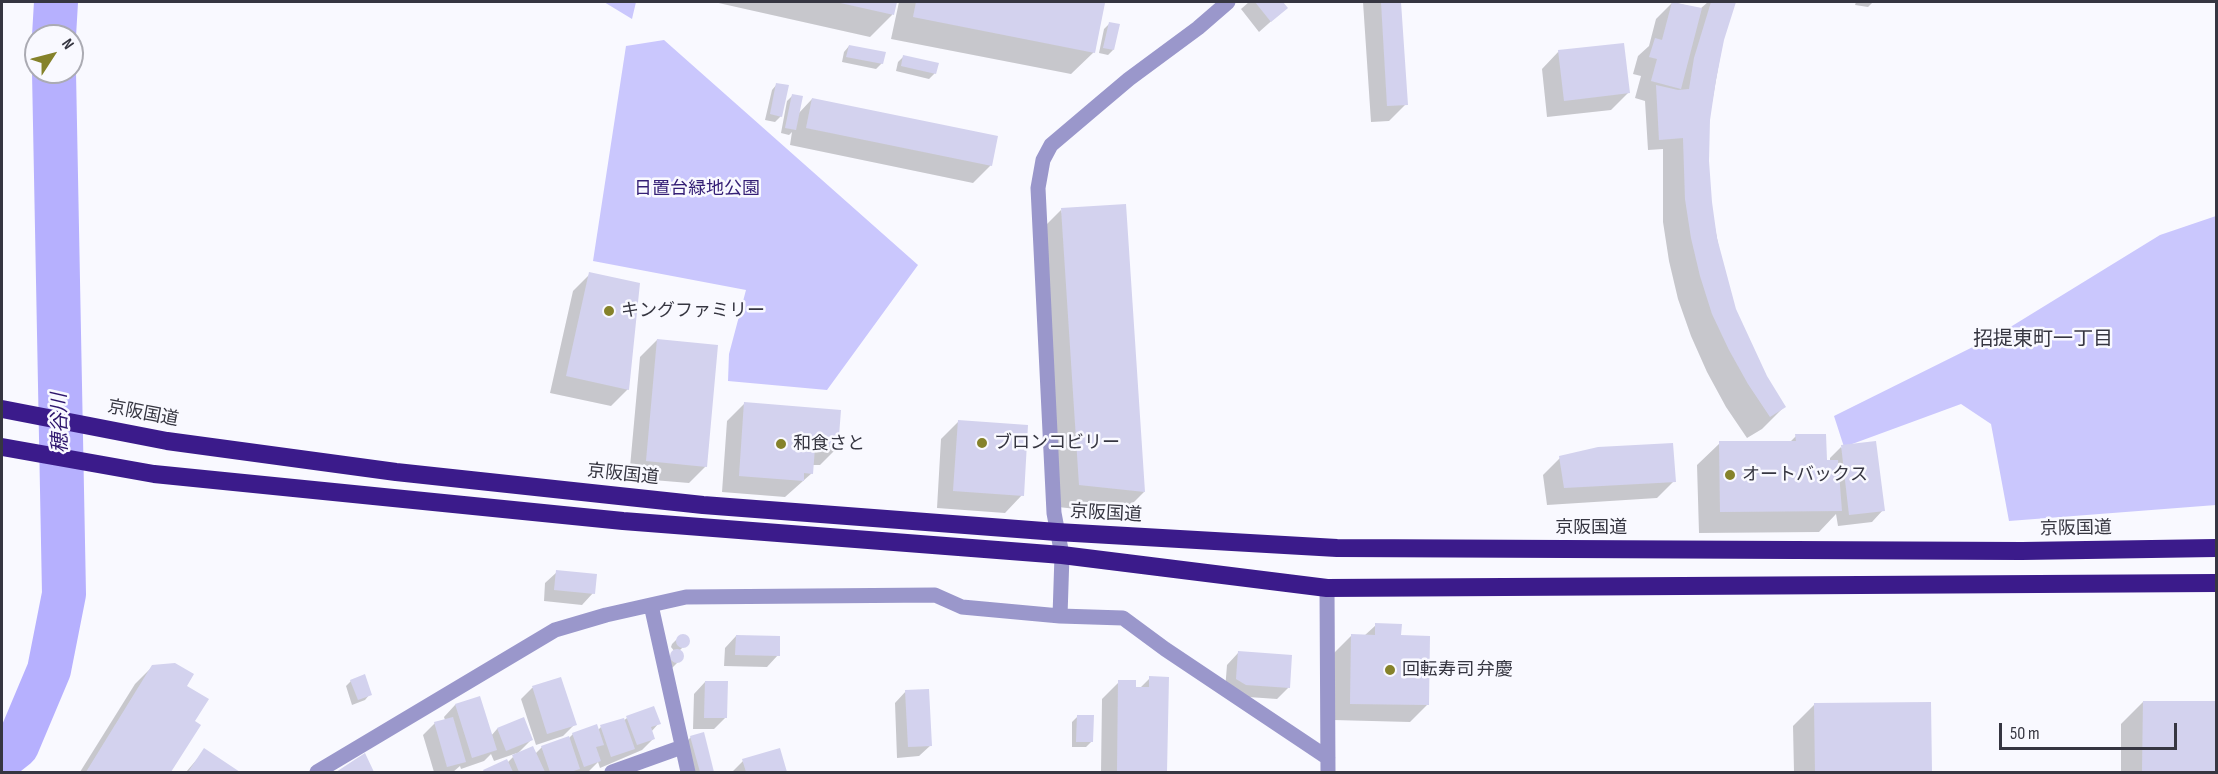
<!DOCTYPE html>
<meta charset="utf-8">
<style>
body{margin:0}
#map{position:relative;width:2218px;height:774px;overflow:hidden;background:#f9f9ff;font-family:"Sofia Sans Condensed",sans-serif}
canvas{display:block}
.frame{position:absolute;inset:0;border:3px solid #363641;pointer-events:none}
.north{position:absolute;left:24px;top:24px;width:60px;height:60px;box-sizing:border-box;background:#f9f9ff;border:2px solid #ababb3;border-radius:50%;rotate:54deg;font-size:16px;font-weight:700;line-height:24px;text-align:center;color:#363641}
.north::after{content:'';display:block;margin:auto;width:21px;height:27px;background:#85822a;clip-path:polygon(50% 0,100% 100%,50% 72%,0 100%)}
.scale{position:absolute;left:1999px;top:723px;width:178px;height:27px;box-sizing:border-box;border:3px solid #363641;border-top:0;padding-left:8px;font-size:18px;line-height:21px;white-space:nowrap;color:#363641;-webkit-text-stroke:4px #f9f9ff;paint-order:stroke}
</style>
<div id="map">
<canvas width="2218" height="774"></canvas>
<div class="frame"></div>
<div class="north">N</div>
<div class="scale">50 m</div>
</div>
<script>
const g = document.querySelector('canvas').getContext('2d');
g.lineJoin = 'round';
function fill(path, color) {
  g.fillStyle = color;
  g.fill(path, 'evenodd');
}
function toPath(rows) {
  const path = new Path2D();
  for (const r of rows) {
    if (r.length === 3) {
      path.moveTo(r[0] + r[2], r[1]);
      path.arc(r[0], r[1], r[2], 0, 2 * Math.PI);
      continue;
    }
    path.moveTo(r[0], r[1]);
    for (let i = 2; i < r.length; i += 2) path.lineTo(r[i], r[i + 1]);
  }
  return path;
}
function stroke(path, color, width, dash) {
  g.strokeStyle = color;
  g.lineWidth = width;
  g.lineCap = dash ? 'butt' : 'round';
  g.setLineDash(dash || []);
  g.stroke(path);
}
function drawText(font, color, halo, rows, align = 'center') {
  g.font = font + ' "Sofia Sans Condensed","Noto Sans JP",sans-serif';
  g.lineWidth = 5;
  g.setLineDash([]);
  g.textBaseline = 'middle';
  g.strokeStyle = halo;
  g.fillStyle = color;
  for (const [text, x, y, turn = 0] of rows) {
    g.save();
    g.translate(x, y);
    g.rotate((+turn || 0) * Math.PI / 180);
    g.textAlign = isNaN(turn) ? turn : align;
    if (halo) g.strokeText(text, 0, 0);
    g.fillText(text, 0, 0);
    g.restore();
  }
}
const green = toPath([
 [604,2,636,2,632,19],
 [664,40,918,265,827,390,728,381,729,354,746,290,593,261,626,46],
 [2216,216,2216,505,2009,521,1991,424,1961,404,1844,447,1834,416,1999,334,2160,235]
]);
const shadow = toPath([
 [714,2,895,2,892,15,870,37],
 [899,2,1088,2,1103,4,1094,52,1071,74,891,39],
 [1249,2,1281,2,1286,8,1259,32,1241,9],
 [1363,2,1400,2,1406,104,1389,121,1371,122],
 [1673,2,1700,9,1708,2,1735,2,1723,40,1709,120,1707,161,1710,202,1724,274,1735,309,1765,377,1784,407,1762,429,1747,438,1726,407,1707,372,1691,336,1678,299,1669,261,1663,222,1663,149,1648,150,1645,101,1635,98,1641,76,1633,74,1638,56,1649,46,1656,19],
 [1856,2,1873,2,1868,7,1855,5],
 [1109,24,1113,50,1108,55,1099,53,1104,29],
 [849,46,882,63,876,69,842,62,844,52],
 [1559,51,1628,93,1611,110,1547,117,1542,69],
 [904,56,935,73,929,79,896,71,898,62],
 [777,84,781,116,775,122,765,120,772,90],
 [793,95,798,114,812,99,991,165,973,183,790,145,792,132,789,135,781,133,787,101],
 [1061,210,1144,492,1122,514,1058,507,1039,232],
 [590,274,628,389,611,406,550,393,573,291],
 [657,340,706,466,689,483,629,478,640,357],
 [744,404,837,448,820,465,812,465,812,473,785,497,722,492,727,421],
 [958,422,1022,495,1005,513,937,508,941,439],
 [1796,436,1825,461,1830,461,1830,458,1841,447,1883,510,1872,522,1838,526,1836,514,1819,532,1699,533,1697,465,1720,443,1790,442],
 [1560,458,1674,481,1657,498,1547,505,1543,475],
 [557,572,593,593,582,605,544,601,545,583],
 [1376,625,1400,637,1427,705,1410,722,1333,720,1334,653,1351,636,1364,636],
 [685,636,689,641,679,651,683,657,672,668,669,657,675,652,671,647,672,644,678,638],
 [736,636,778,655,767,667,724,666,725,648],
 [1238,653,1289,687,1277,699,1234,696,1225,690,1227,665],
 [152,667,185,686,193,722,198,725,169,772,80,772,135,684],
 [1150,678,1167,678,1166,772,1101,772,1102,699,1119,682,1139,689],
 [560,679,575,724,563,736,536,745,521,699,532,688],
 [351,681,370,694,365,700,352,705,346,686],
 [705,682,726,717,714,729,693,729,694,694],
 [906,691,931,745,919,756,897,758,895,703],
 [479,698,491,736,497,729,523,719,531,740,516,755,535,754,542,747,569,738,573,734,597,731,601,727,623,721,627,718,659,723,651,732,653,739,642,750,600,768,598,762,588,772,482,772,507,763,517,753,494,761,491,754,484,761,461,769,460,766,453,772,434,772,423,735,435,723,445,720,444,717,455,705],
 [2143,702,2216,703,2216,772,2121,772,2121,724],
 [1930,703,1930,772,1794,772,1793,726,1815,704],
 [1078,716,1092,741,1086,747,1072,747,1072,722],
 [703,734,713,772,685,772,679,749,691,737],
 [205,750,238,772,186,772],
 [779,750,786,772,732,772,743,761]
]);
const river = toPath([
 [54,36,56,2],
 [2,758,17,746,49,670,64,594,54,72]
]);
const building = toPath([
 [836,2,897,2,894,15],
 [916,2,1096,2,1105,3,1095,53,913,17],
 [1255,2,1283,2,1288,8,1271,22],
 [1381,2,1401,2,1408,105,1387,106],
 [1672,2,1702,8,1681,89,1651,81,1657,59,1649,57,1655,38,1662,40],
 [1711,2,1736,2,1724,40,1716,80,1710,120,1709,161,1712,202,1717,238,1736,309,1767,376,1786,407,1770,417,1748,384,1729,350,1712,314,1700,276,1691,238,1685,199,1683,138,1659,140,1656,85,1678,90,1689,89,1694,58],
 [1109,22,1120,24,1114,50,1103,48],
 [1624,43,1630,93,1564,101,1558,50],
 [849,45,886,52,883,64,846,57],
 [903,55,939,63,936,74,901,66],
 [776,83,789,85,782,117,770,114],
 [792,94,803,96,796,130,785,128],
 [812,98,998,136,992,166,806,128],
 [1126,204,1145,492,1079,485,1061,208],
 [589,272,640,283,629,390,566,376],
 [657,339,718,345,707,467,646,461],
 [744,402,841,410,838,449,815,447,813,474,804,473,804,481,739,476],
 [958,420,1028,425,1024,496,953,491],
 [1795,434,1826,434,1827,460,1838,460,1842,511,1720,512,1719,441,1796,441],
 [1876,441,1885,511,1849,515,1841,445],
 [1673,443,1676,482,1564,488,1559,456,1598,447],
 [556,570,597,574,595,594,554,590],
 [1375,623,1402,624,1401,635,1430,636,1429,705,1350,704,1351,634,1375,635],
 [683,641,7],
 [736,635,780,636,780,656,735,655],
 [677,656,7],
 [1238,651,1292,655,1290,688,1246,685,1236,679],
 [175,663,194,674,187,686,209,699,195,721,201,725,171,772,86,772,152,665],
 [365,674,372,695,358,700,350,680],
 [1149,676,1169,677,1167,772,1117,772,1118,680,1136,680,1136,687,1149,687],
 [561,677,577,725,547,734,532,686],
 [705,681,728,681,727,718,704,718],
 [929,689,932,746,908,747,905,690],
 [480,696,497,750,472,758,455,704],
 [2143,701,2216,701,2216,772,2142,772],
 [1931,702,1932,772,1815,772,1814,703],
 [654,706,661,724,651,727,655,739,637,745,626,716],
 [1077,715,1094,715,1093,742,1076,742],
 [453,717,466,762,447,767,434,722],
 [524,717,533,740,506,751,497,728],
 [624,718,635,749,611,757,600,725],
 [597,724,604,745,596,747,601,761,584,767,572,733],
 [704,732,714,772,700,772,690,736],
 [569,736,580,769,570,772,550,772,541,746],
 [533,746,545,772,519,772,512,755],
 [204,748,240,772,188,772],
 [780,748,787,772,746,772,742,759],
 [365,753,374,772,336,772],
 [507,759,513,772,484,772,483,770]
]);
const minor = toPath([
 [1327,588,1328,772],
 [651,605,688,772],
 [1060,616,1062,555,1054,513,1038,188,1043,160,1051,145,1097,106,1129,79,1198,28,1228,2],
 [317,772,555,630,606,615,686,597,935,595,962,607,1060,616,1123,618,1165,649,1328,758],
 [612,772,682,747]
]);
const highway = toPath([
 [2,409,167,441,396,472,703,505,1057,532,1337,548,2022,551,2216,548],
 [2,447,154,474,623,521,1062,555,1327,588,2216,583]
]);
const markers = [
 [609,311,6,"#85822a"],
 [982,443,6,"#85822a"],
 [781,444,6,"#85822a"],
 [1730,475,6,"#85822a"],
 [1390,670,6,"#85822a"]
];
const parkNames = [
 ["日置台緑地公園",697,189]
];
const poiNames = [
 ["キングファミリー",621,311],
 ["ブロンコビリー",994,443],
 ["和食さと",793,444],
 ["オートバックス",1742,475],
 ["回転寿司 弁慶",1402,670]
];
const streetNames = [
 ["京阪国道",143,414,11],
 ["京阪国道",623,475,6],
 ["京阪国道",1106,514,3],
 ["京阪国道",1591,528],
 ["京阪国道",2076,529,-1]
];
const neighbourhoodNames = [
 ["招提東町一丁目",2043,340]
];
const waterNames = [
 ["穂谷川",61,423,-91]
];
fill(green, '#cac7fd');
fill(shadow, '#0003');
stroke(river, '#b6b0fe', 44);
fill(building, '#d3d2ee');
stroke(minor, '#9a97cb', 15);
stroke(highway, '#3b1b8b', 18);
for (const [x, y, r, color] of markers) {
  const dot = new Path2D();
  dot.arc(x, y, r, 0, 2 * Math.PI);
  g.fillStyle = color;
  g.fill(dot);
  stroke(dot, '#f9f9ff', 2);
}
drawText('18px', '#341e75', '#f9f9ff', parkNames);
drawText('18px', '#363641', '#f9f9ff', poiNames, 'left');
drawText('18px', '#363641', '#f9f9ff', streetNames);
drawText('20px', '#363641', '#f9f9ff', neighbourhoodNames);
drawText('italic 20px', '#2d146c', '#f9f9ff', waterNames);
</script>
